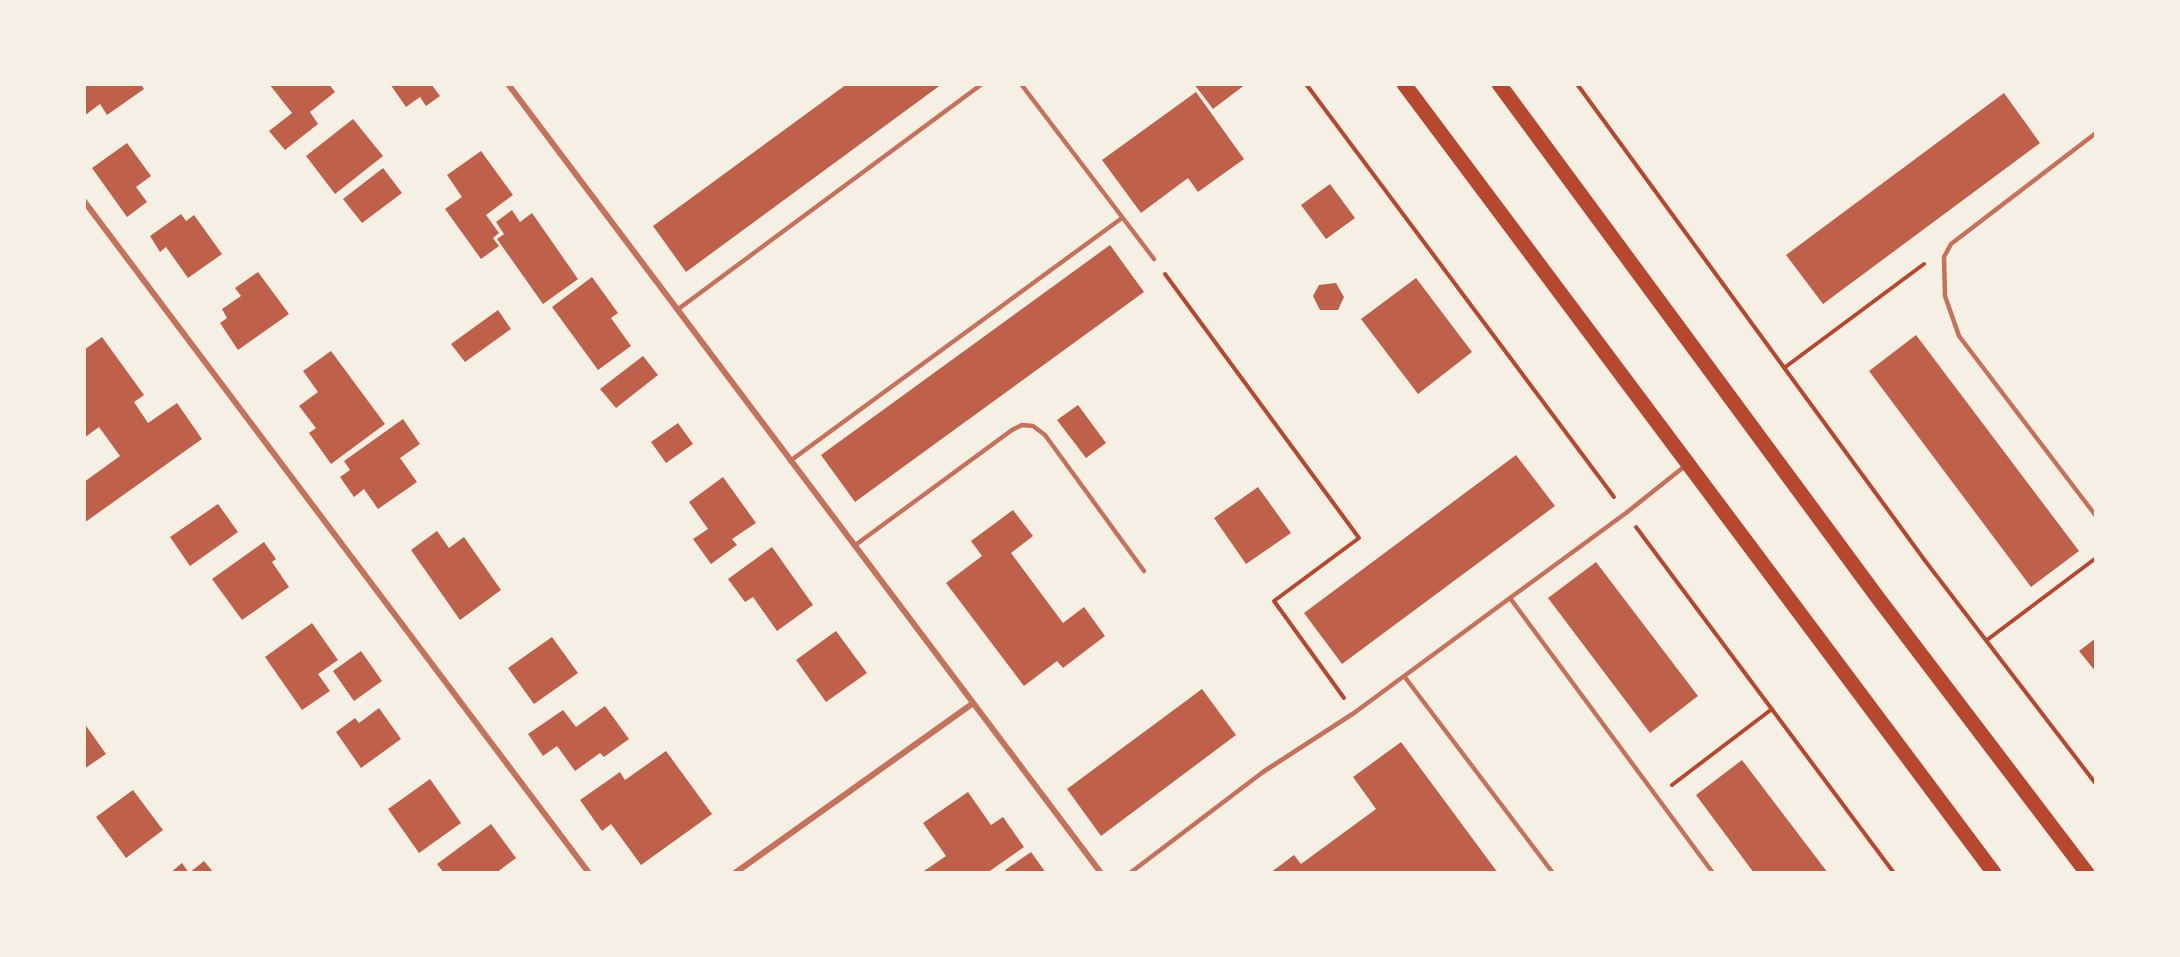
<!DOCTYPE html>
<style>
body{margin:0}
#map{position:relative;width:2180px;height:957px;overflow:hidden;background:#f6efe4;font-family:"DejaVu Sans",sans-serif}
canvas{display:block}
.frame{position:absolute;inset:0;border:86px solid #f6efe4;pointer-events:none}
</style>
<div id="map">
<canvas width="2180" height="957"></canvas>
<div class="frame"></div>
</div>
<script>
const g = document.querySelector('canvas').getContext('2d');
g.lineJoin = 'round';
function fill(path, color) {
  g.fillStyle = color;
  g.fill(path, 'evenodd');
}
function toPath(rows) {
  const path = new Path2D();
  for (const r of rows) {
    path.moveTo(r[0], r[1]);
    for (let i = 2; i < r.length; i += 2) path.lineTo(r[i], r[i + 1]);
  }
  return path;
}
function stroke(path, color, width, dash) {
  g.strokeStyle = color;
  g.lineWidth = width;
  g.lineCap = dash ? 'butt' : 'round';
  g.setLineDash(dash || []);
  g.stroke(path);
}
const building = toPath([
 [84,84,141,84,144,89,107,115,100,104,84,116],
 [269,84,329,84,335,92,310,112,318,124,285,150,269,131,292,113],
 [390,84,431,84,440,96,426,106,420,97,406,107],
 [847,84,942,84,686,272,653,226],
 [1194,84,1246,84,1213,109],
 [1196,92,1244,159,1198,192,1188,178,1141,213,1102,160],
 [2004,93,2040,143,1823,304,1786,255],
 [353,119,383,156,335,194,306,156],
 [127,143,151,176,136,187,147,202,127,217,92,168],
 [481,151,513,195,486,215,499,233,493,238,499,246,481,259,445,209,462,197,447,175],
 [383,168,402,193,362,223,343,199],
 [1330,184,1355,218,1326,239,1301,205],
 [512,210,520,222,532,213,578,279,543,304,497,239,504,234,496,222],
 [181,214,186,221,194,215,222,254,188,278,166,247,160,252,150,236],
 [1110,245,1144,292,855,502,821,455],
 [258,272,289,314,238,350,220,323,227,318,222,309,241,296,235,288],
 [592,277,618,313,611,318,631,346,598,370,552,307],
 [1416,278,1472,352,1418,394,1361,319],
 [1336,283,1344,297,1338,310,1320,310,1313,296,1319,285],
 [498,310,511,329,465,362,451,344],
 [1916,335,2079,551,2031,587,1869,371],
 [102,337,144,395,134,402,148,423,177,403,202,439,84,523,84,482,120,456,99,427,84,438,84,350],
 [331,351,385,424,331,464,309,433,316,428,299,406,318,392,303,371],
 [643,356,658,375,616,408,600,389],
 [1078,405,1106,443,1086,458,1057,420],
 [403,419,420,444,400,458,417,482,378,509,364,489,354,497,340,477,350,470,344,461],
 [678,423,693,444,666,463,651,442],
 [1516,455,1555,506,1342,664,1304,613],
 [723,477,756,523,732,539,737,545,711,564,693,539,708,529,689,502],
 [1258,487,1291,533,1246,564,1214,518],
 [218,504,238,532,190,566,170,537],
 [1013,510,1033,536,1011,553,1063,623,1084,607,1105,636,1063,668,1057,661,1024,686,946,583,982,556,971,541],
 [437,531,449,548,464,537,501,590,460,620,411,550],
 [264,542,276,559,272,562,289,587,242,620,212,579],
 [772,547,813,605,777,631,753,597,745,602,728,579],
 [1596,562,1698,696,1650,733,1548,598],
 [312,623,338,660,318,674,330,691,302,710,265,657],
 [836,631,867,673,826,702,796,660],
 [552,637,578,673,534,704,508,668],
 [2096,638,2096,672,2079,651],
 [361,651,382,681,354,701,333,671],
 [1202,689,1236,735,1101,836,1067,789],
 [605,706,629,739,604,757,600,753,575,771,557,746,543,756,528,734,563,710,576,727],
 [379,708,401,739,361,768,336,732,355,718,359,723],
 [84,723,106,754,84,769],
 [1401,742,1498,873,1270,873,1294,855,1301,864,1376,809,1353,777],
 [666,751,712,814,641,865,611,824,602,831,580,800,620,772,625,780],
 [1742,760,1828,873,1754,873,1696,795],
 [430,779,461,823,419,853,388,809],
 [133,790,163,830,126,858,96,817],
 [968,792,991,825,1003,817,1024,847,987,873,921,873,946,856,923,823],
 [491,824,516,858,496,873,444,873,437,864],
 [1031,852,1046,873,1008,873,1005,870],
 [204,861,214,873,170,873,182,863,189,873]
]);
const path = toPath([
 [1306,84,1614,497],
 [1577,84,1926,562,2096,784],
 [1165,274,1359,538,1274,601,1344,698],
 [1784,368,1924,264],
 [1636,527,1894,873],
 [1987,640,2096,558],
 [1672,785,1772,709]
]);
const service = toPath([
 [1021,84,1154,259],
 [2096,133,1951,244,1944,257,1945,296,1959,336,2096,516],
 [677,310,982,84],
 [790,461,1122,218],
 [854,546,1012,430,1022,425,1033,426,1045,435,1144,571],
 [1510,598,1626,513,1685,466],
 [1404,676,1553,873],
 [1130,873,1263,772,1354,713,1510,598,1713,873]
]);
const minor = toPath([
 [508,84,1101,873],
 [84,201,589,873],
 [735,873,972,704]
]);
const primary = toPath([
 [1404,84,1994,873],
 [1499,84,1878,598,2087,873]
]);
fill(building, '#bf614a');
stroke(path, '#b5482f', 4);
stroke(service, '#c5725c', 4.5);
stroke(minor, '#c5725c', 6);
stroke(primary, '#b5482f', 15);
</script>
